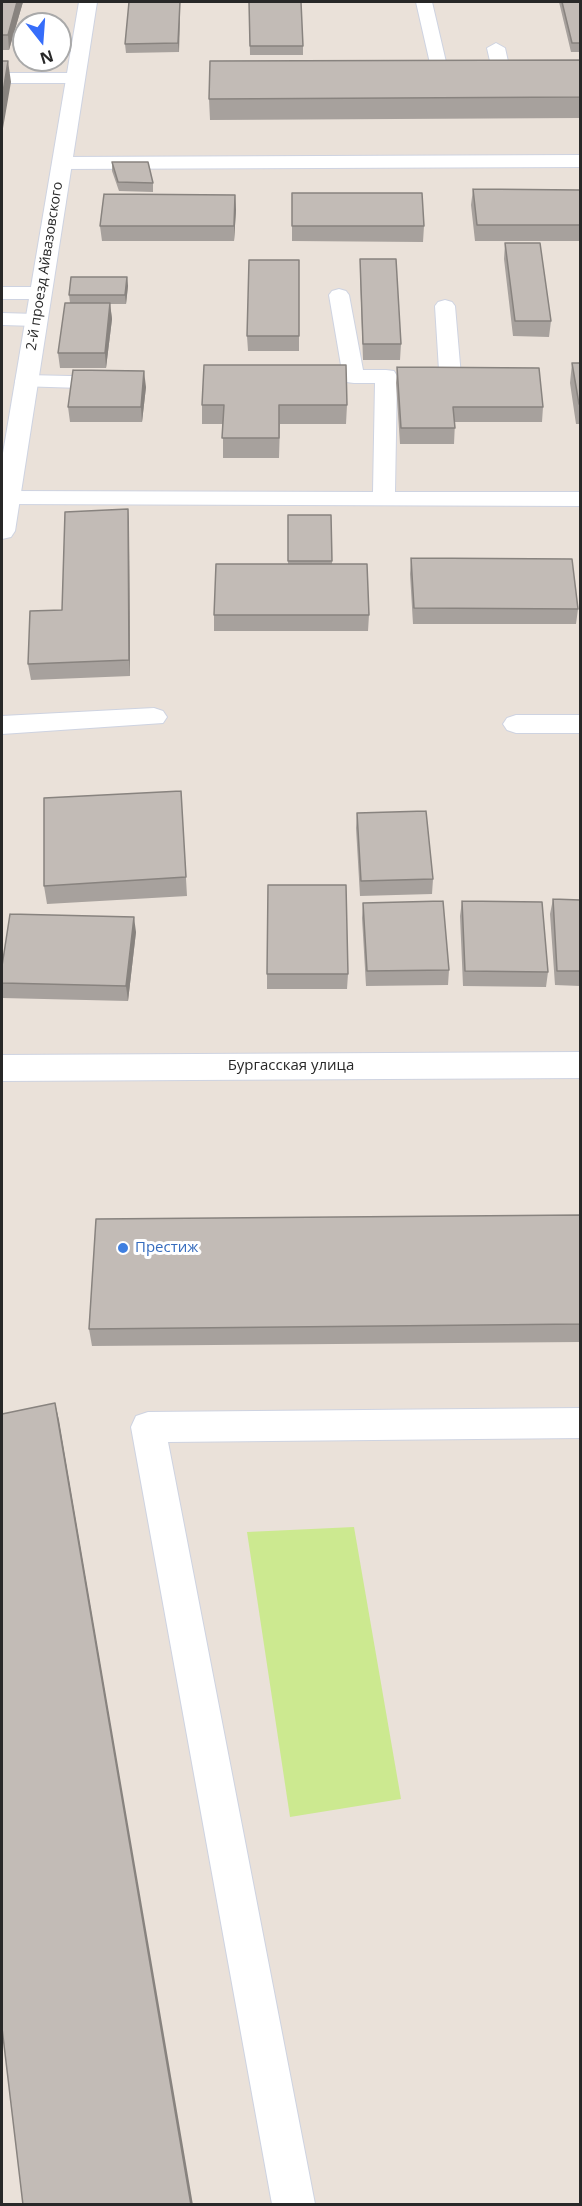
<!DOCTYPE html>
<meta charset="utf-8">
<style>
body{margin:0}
#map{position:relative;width:582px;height:2206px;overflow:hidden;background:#eae1d9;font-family:"Open Sans",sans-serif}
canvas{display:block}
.frame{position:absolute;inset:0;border:3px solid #282828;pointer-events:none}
.north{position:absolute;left:12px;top:12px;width:60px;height:60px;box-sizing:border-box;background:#fff;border:2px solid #a9a9a9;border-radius:50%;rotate:163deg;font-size:16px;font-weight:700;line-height:24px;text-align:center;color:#282828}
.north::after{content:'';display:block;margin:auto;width:21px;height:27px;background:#366dfa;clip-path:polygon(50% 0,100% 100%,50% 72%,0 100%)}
</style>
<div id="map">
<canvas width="582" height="2206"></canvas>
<div class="frame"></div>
<div class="north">N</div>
</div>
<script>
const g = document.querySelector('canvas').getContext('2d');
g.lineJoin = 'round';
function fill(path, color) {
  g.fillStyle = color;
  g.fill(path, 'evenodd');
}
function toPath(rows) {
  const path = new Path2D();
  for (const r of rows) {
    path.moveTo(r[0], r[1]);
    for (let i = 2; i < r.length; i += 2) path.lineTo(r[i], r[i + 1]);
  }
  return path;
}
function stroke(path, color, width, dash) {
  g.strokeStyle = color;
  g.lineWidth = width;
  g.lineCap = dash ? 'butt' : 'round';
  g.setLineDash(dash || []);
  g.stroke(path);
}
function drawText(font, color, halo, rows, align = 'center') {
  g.font = font + ' "Open Sans",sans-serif';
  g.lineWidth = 6;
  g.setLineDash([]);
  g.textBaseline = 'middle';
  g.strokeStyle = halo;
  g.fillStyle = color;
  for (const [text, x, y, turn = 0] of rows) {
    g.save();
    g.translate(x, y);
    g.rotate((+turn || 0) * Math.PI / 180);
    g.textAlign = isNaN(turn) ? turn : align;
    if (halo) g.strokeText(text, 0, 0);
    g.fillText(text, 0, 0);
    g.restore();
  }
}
const pitch = toPath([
 [354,1527,401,1799,290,1817,247,1532]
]);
const lane = toPath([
 [416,2,432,2,446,62,490,61,487,48,496,43,505,48,509,66,506,70,432,72,416,2],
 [2,73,75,73,84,78,75,83,2,83,2,73],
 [580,155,580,167,61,169,52,163,61,157,580,155],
 [2,287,40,287,47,289,50,293,47,297,40,299,2,299,2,287],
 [339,289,346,291,349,295,363,370,386,370,394,371,397,376,395,492,580,492,580,506,2,504,2,492,7,491,373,492,375,383,354,383,346,382,343,377,329,295,332,291,339,289],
 [445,300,452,302,455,306,461,376,458,381,450,382,411,381,408,376,411,371,439,370,435,306,438,302,445,300],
 [2,313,36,314,43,316,46,320,43,324,36,326,2,325,2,313],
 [26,375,113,377,121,378,124,383,121,388,113,389,18,386,15,381,18,376,26,375],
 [154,708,163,711,167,717,163,723,2,734,2,716,154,708],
 [516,715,580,715,580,733,516,733,507,730,503,724,507,718,516,715],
 [580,1408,580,1438,168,1442,315,2204,272,2204,131,1427,136,1416,148,1412,580,1408]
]);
const street = toPath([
 [79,2,97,2,15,531,11,537,2,539,2,459,79,2]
]);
const secondary = toPath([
 [580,1052,580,1078,2,1081,2,1055,580,1052]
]);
const wall = toPath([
 [2,2,23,2,9,50,2,50],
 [180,2,179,52,126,53,125,44],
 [249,2,303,46,303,55,250,55],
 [559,2,580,2,580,52,571,52],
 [580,60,580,118,210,120,209,99],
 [112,162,153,183,153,192,119,191,112,171],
 [473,189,580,190,580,241,475,241,471,205],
 [292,193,424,226,423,242,292,241],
 [235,195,236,210,234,241,102,241,100,226],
 [505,243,551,321,549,337,513,336,504,259],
 [360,259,401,344,400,360,363,360,360,274],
 [299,260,299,351,248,351,247,336],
 [127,277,128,286,126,304,110,304,112,319,106,368,60,368,58,353,70,303,69,295],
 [572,363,580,363,580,424,576,424,570,383],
 [397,367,543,407,542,422,455,422,454,444,400,444,396,383],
 [146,387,142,422,70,422,68,407],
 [202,405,347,405,346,424,280,424,279,458,223,458,223,424,202,424],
 [128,509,129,525,130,676,31,680,28,664],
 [288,515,331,515,332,564,369,615,368,631,214,631,214,615,288,564],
 [411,558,578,609,576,624,413,624,410,574],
 [181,791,187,896,47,904,44,886],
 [357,813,433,879,432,894,360,896,356,828],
 [553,899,580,900,580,986,555,985,550,914],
 [462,901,548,972,546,987,463,986,460,916],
 [363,903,449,970,448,985,366,986,362,918],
 [136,932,128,1001,2,998,2,966],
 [267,974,348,974,347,989,267,989],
 [580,1215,580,1342,92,1346,89,1329]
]);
const shadedWall = toPath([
 [17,2,23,2,9,50,8,35],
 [180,2,179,52,178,43],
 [8,61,11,82,2,134,2,98],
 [235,195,236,210,234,241,234,226],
 [127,277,128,286,126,304,125,295],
 [110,303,112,319,106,368,105,353],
 [144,371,146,387,142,422,141,407],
 [128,509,129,525,130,676,129,660],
 [134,917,136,932,128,1001,126,986],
 [55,1403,59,1420,193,2205,191,2205]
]);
const building = toPath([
 [2,2,17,2,8,35,2,35,2,2],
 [129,2,180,2,178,43,125,44,129,2],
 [249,2,301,2,303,46,250,46,249,2],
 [562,2,580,2,580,43,572,43,562,2],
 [580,60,580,97,209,99,210,61,580,60],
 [2,61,8,61,2,98,2,61],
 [112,162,148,162,153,183,118,182,112,162],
 [473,189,580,190,580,225,477,225,473,189],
 [292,193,422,193,424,226,292,226,292,193],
 [104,194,235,195,234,226,100,226,104,194],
 [505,243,540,243,551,321,515,321,505,243],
 [360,259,396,259,401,344,363,344,360,259],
 [249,260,299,260,299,336,247,336,249,260],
 [71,277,127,277,125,295,69,295,71,277],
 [65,303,110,303,105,353,58,353,65,303],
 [572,363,580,363,580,404,579,404,572,363],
 [204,365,346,365,347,405,279,405,279,438,222,438,224,405,202,405,204,365],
 [397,367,539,368,543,407,453,407,455,428,401,428,397,367],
 [73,370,144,371,141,407,68,407,73,370],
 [128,509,129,660,28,664,30,611,62,610,65,512,128,509],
 [288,515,331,515,332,561,288,561,288,515],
 [411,558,572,559,578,609,414,608,411,558],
 [216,564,367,564,369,615,214,615,216,564],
 [181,791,186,877,44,886,44,798,181,791],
 [426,811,433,879,361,881,357,813,426,811],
 [268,885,346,885,348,974,267,974,268,885],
 [553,899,580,900,580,971,557,971,553,899],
 [443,901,449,970,367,971,363,903,443,901],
 [462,901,542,902,548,972,465,971,462,901],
 [10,914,134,917,126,986,2,983,2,966,10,914],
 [580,1215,580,1324,89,1329,96,1219,580,1215],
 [55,1403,191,2205,23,2205,2,2028,2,1414,55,1403]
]);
const markers = [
 [123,1248,6,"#3f7fe0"]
];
const farStreetnames = [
 ["2-й проезд Айвазовского",45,266,-81]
];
const streetNames = [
 ["Бургасская улица",291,1066]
];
const shopNames = [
 ["Престиж",135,1248]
];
fill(pitch, '#cce990');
stroke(lane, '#ced3e1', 2);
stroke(street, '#ced3e1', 2);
stroke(secondary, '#ced3e1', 2);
fill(lane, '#fff');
fill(street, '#fff');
fill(secondary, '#fff');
fill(wall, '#a7a19d');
fill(shadedWall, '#88837f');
fill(building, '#c2bbb6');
stroke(building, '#88837f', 1.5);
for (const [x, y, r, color] of markers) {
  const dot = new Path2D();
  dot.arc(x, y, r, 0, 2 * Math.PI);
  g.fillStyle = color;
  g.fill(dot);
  stroke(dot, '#fff', 2);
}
drawText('14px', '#282828', '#fff', farStreetnames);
drawText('15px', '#282828', '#fff', streetNames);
drawText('15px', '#366cbe', '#fff', shopNames, 'left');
</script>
